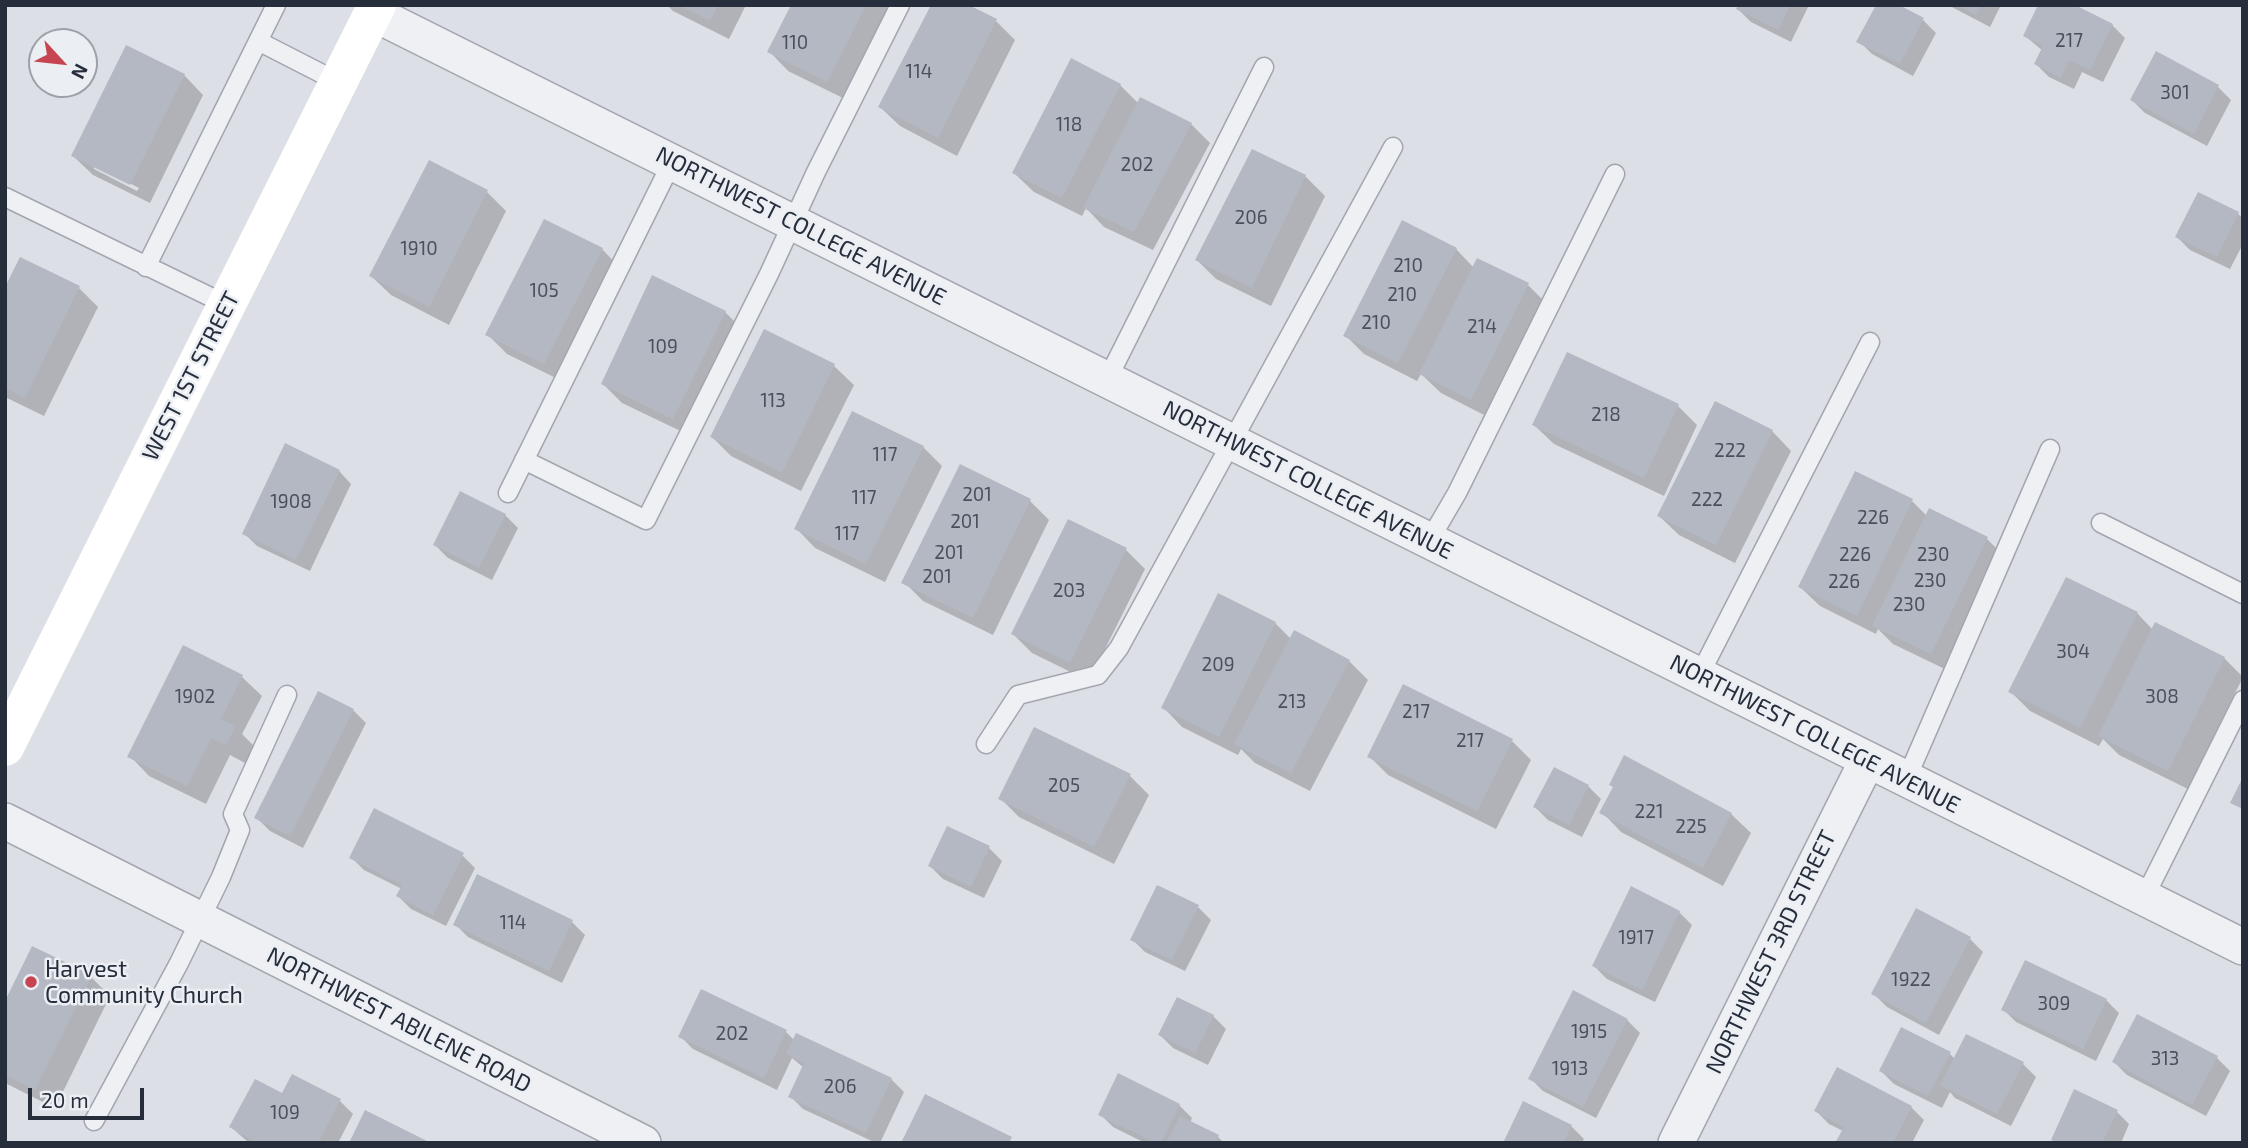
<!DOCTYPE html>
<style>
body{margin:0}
#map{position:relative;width:2248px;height:1148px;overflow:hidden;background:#dcdfe5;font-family:"Exo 2",sans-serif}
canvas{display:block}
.frame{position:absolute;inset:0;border:7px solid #262d3b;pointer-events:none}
.north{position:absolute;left:28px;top:28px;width:70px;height:70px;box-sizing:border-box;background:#ebeef3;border:2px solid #9ca1a9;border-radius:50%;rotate:117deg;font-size:19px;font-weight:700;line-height:28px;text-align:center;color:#262d3b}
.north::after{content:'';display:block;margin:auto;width:24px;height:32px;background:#c74451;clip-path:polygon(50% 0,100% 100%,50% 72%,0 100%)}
.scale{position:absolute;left:28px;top:1088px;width:116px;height:32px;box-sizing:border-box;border:4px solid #262d3b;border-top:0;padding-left:9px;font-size:21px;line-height:24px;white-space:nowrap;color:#262d3b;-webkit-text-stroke:5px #ebeef3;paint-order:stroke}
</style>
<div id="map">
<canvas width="2248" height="1148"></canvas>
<div class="frame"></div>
<div class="north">N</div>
<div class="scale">20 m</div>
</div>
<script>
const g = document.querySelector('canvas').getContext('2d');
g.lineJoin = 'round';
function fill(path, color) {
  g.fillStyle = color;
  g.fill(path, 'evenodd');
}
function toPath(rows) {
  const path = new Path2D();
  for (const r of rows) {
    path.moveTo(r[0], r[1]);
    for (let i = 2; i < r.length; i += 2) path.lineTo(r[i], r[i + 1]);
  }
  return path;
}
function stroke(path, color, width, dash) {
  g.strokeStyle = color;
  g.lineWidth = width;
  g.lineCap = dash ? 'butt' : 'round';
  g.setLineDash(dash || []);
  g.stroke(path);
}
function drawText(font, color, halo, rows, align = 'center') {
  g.font = font + ' "Exo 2",sans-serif';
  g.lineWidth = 5;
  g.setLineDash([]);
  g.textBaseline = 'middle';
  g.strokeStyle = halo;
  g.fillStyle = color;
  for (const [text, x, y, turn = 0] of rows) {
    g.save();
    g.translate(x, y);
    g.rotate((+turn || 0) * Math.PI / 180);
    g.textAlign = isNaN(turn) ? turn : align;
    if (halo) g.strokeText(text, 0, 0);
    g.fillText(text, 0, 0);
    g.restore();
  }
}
const shadow = toPath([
 [667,5,746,5,729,39,673,11],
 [793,5,895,5,847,100,788,71,769,51],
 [1740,5,1809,5,1791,42,1751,22,1738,9],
 [1948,5,2001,5,1990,27],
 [1923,20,1936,33,1913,76,1872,54,1859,41],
 [996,21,1015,40,957,156,900,126,880,107],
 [2112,25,2125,38,2103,82,2082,72,2074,89,2049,77,2036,64,2043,51,2025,36],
 [2157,54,2218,87,2231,100,2207,146,2145,113,2132,100],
 [184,75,203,95,150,203,93,175,73,156],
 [94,165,139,188,137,191,94,169],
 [1120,85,1138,103,1191,124,1210,143,1153,250,1104,227,1086,208,1082,216,1034,192,1014,173],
 [1252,152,1305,176,1325,196,1271,306,1216,279,1197,260],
 [429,162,487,192,506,211,449,325,391,295,371,276],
 [2199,194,2238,214,2243,218,2243,244,2230,269,2190,250,2177,237],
 [602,249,621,269,564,382,507,354,488,335],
 [1456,249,1474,268,1528,285,1547,304,1490,418,1441,393,1421,374,1417,381,1364,354,1345,335],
 [79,288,98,307,44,416,5,397,5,291],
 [725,312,744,331,693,437,622,403,603,384],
 [765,331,834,366,854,385,801,491,731,456,712,437],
 [1678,406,1697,425,1664,496,1554,444,1534,425],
 [1772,431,1791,451,1735,563,1679,535,1659,516],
 [923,447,942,466,885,582,815,548,796,528],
 [960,466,1030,501,1049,520,993,635,923,601,904,582],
 [339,471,351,484,310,571,257,546,244,533],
 [1912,501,1927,516,1987,539,2006,558,1951,672,1893,644,1878,629,1876,634,1820,606,1800,587],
 [505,515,518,528,492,580,448,558,435,545],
 [1126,550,1145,569,1089,681,1032,653,1013,634],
 [2137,613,2153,630,2224,658,2243,677,2188,789,2119,755,2103,739,2099,746,2030,711,2011,692],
 [1275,623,1291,639,1349,661,1368,680,1310,791,1255,763,1241,749,1238,755,1182,727,1163,707],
 [184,647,242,677,262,696,242,734,254,746,245,763,230,755,206,804,149,776,130,756],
 [353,710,366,723,303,848,270,831,257,818],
 [1512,741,1531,760,1496,829,1388,775,1369,756],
 [1625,758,1731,814,1751,833,1723,886,1621,832,1602,812,1615,788],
 [1130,776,1149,795,1114,864,1019,817,1000,798],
 [1588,786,1601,799,1582,837,1548,820,1535,807],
 [948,828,989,848,1002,861,984,898,943,879,930,866],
 [462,855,475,868,446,926,411,909,398,896,402,889,364,870,351,857],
 [1198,907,1211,920,1185,971,1145,952,1132,939],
 [1679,912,1692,925,1655,1002,1607,979,1594,966],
 [572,922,585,935,562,983,468,937,455,924],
 [1970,939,1983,952,1939,1035,1887,1007,1874,994],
 [2026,962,2106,1000,2119,1013,2096,1061,2016,1022,2003,1009],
 [91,977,110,996,55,1108,5,1083,5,1005],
 [1213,1016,1226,1029,1208,1065,1173,1048,1160,1035],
 [1627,1020,1640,1033,1596,1118,1543,1091,1530,1078],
 [786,1032,795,1041,891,1079,904,1092,880,1143,876,1143,803,1109,790,1096,804,1068,792,1058,777,1090,693,1049,680,1036],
 [1950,1054,1955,1059,2023,1064,2036,1077,2011,1126,1955,1098,1950,1092,1942,1108,1894,1084,1881,1071],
 [2217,1058,2230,1071,2206,1116,2127,1075,2114,1062],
 [283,1096,340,1101,353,1114,338,1143,249,1143,231,1127],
 [1179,1105,1192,1118,1190,1123,1218,1137,1224,1143,1145,1143,1113,1127,1100,1114],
 [1911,1107,1924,1120,1912,1143,1837,1143,1843,1131,1829,1124,1816,1111],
 [2116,1111,2129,1124,2121,1143,2057,1143,2053,1139],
 [1571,1126,1584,1139,1582,1143,1504,1143]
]);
const building = toPath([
 [678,5,718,5,710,21],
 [791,5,866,5,827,82,767,52],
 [931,5,969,5,997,19,938,138,878,107],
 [1738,5,1790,5,1778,30,1736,9],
 [1876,5,1899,5,1924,18,1900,64,1856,42],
 [1958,5,1981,5,1976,15],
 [2038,5,2075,5,2113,24,2090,70,2069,60,2061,78,2034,64,2043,46,2023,36],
 [126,45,185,74,130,185,71,156],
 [2156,51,2219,85,2194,134,2130,100],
 [1071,58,1121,84,1062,198,1012,173],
 [1140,97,1192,123,1134,232,1083,208],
 [1252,149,1306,175,1252,288,1195,260],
 [429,160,488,190,429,307,369,276],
 [2198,192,2239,212,2217,257,2175,237],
 [544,219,603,248,544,364,485,335],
 [1402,220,1457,248,1398,363,1343,336],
 [20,257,80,286,25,398,5,388,5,287],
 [1477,258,1529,283,1471,400,1419,374],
 [652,275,726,311,673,419,601,384],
 [764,329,835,364,782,473,710,437],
 [1567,352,1679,404,1644,478,1532,425],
 [1715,401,1773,430,1716,545,1657,516],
 [852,411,924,446,866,564,794,529],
 [285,443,340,470,296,560,242,534],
 [960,464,1031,499,973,618,901,583],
 [1855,471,1913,499,1857,616,1798,587],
 [460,491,506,514,479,568,433,545],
 [1929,508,1988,537,1931,654,1872,626],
 [1068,519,1127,548,1070,663,1011,634],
 [2066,577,2138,612,2080,728,2008,692],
 [1218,593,1276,622,1219,737,1161,708],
 [2155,622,2225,657,2168,771,2098,736],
 [1294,630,1350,660,1291,773,1234,744],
 [183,645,243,675,221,719,236,726,226,745,211,738,187,786,127,757],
 [1403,684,1513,739,1477,811,1367,757],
 [318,691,354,709,290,836,254,818],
 [1034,727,1131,774,1094,847,998,799],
 [1624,755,1732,813,1703,868,1599,813,1613,787,1609,785],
 [1554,767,1589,785,1569,825,1533,807],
 [2243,777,2243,809,2230,803],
 [374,808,464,853,433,915,396,896,402,885,349,858],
 [947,826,990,846,971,887,928,866],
 [477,874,573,920,549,971,453,925],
 [1157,885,1199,905,1172,960,1130,940],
 [1631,886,1680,911,1642,990,1592,966],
 [1916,908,1971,937,1926,1023,1871,994],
 [32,946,92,975,35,1090,5,1075,5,1001],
 [2025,960,2107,999,2083,1049,2001,1010],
 [701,989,787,1030,764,1078,678,1037],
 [1573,990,1628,1019,1583,1107,1528,1079],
 [1177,997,1214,1015,1195,1053,1158,1035],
 [2137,1014,2218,1056,2192,1105,2112,1062],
 [1901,1027,1951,1052,1928,1096,1879,1071],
 [796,1033,892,1078,866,1133,788,1097,804,1063,786,1054],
 [1966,1034,2024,1062,1997,1114,1940,1085],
 [1837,1067,1912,1106,1893,1143,1835,1143,1844,1127,1814,1111],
 [1118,1073,1180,1104,1161,1143,1156,1143,1098,1115],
 [292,1074,341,1099,318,1143,258,1143,229,1127,255,1079,282,1093],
 [2074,1089,2118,1110,2102,1143,2058,1143,2051,1140],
 [925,1094,1012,1137,1009,1143,901,1143],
 [1523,1101,1572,1125,1563,1143,1503,1143],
 [365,1110,431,1143,349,1143],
 [1180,1116,1219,1135,1215,1143,1166,1143]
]);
const service = toPath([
 [258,41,338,82],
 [5,197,227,305],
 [146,267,276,5],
 [1107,380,1264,67],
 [524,460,646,520,769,274,816,172,900,5],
 [508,493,672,162],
 [2101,523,2243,594],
 [1429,541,1457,493,1615,174],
 [1699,676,1870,342],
 [986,744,1018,695,1098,675,1119,648,1393,147],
 [1906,780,2050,449],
 [2144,898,2243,700],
 [94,1121,179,963,221,877,240,830,233,814,287,695]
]);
const minor = toPath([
 [373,13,2243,947],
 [5,821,643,1143],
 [1676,1143,1867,761]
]);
const secondary = toPath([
 [5,747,377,5]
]);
const markers = [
 [31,982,7,"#c74451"]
];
const numberNames = [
 ["217",2069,41],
 ["110",795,43],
 ["114",919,72],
 ["301",2175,93],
 ["118",1069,125],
 ["202",1137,165],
 ["206",1251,218],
 ["1910",419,249],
 ["210",1408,266],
 ["105",544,291],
 ["210",1402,295],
 ["210",1376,323],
 ["214",1482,327],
 ["109",663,347],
 ["113",773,401],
 ["218",1606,415],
 ["222",1730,451],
 ["117",885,455],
 ["201",977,495],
 ["117",864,498],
 ["222",1707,500],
 ["1908",291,502],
 ["226",1873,518],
 ["201",965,522],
 ["117",847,534],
 ["201",949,553],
 ["226",1855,555],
 ["230",1933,555],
 ["201",937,577],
 ["230",1930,581],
 ["226",1844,582],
 ["203",1069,591],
 ["230",1909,605],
 ["304",2073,652],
 ["209",1218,665],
 ["1902",195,697],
 ["308",2162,697],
 ["213",1292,702],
 ["217",1416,712],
 ["217",1470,741],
 ["205",1064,786],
 ["221",1649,812],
 ["225",1691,827],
 ["114",513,923],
 ["1917",1636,938],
 ["1922",1911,980],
 ["309",2054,1004],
 ["1915",1589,1032],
 ["202",732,1034],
 ["313",2165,1059],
 ["1913",1570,1069],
 ["206",840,1087],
 ["109",285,1113]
];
const streetNames = [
 ["NORTHWEST COLLEGE AVENUE",801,226,27],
 ["WEST 1ST STREET",191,376,-63],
 ["NORTHWEST COLLEGE AVENUE",1308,480,27],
 ["NORTHWEST COLLEGE AVENUE",1815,734,27],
 ["NORTHWEST 3RD STREET",1771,952,-64],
 ["NORTHWEST ABILENE ROAD",399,1020,27]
];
const poiNames = [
 ["Harvest",45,969],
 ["Community Church",45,995]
];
fill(shadow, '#0003');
fill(building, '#b3b8c2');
stroke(service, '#a2a6af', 21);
stroke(minor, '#a2a6af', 38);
stroke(service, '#eef0f4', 18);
stroke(minor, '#eef0f4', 35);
stroke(secondary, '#fff', 38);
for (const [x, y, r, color] of markers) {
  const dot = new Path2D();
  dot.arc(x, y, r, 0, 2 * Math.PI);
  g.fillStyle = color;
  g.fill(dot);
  stroke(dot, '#ebeef3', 2.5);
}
drawText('19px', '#49505d', null, numberNames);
drawText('23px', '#262d3b', '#ebeef3', streetNames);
drawText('23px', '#262d3b', '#ebeef3', poiNames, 'left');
</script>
